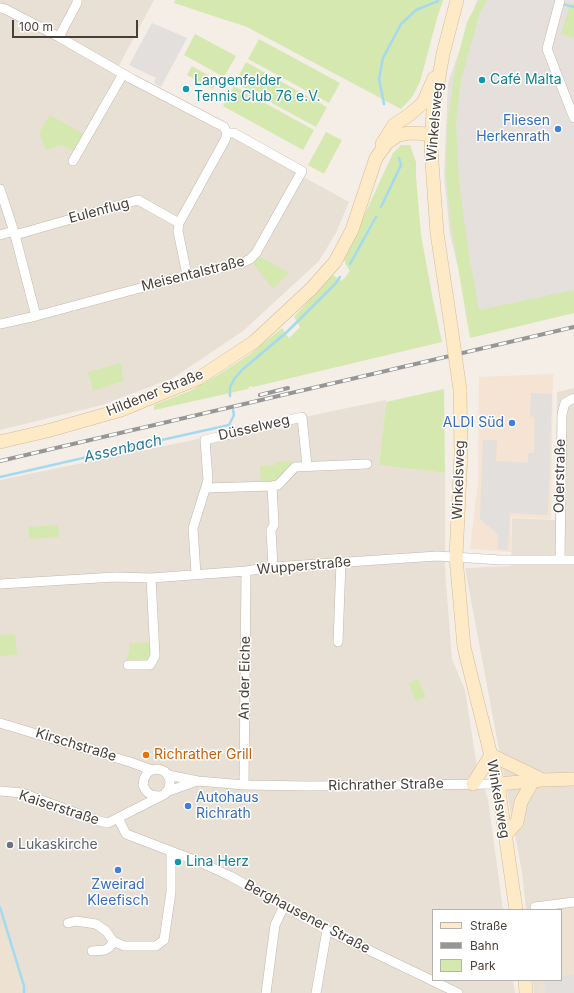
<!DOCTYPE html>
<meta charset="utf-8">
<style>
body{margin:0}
#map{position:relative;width:574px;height:993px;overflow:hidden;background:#f4eee7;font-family:Inter,sans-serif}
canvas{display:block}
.legend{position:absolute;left:432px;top:909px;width:130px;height:72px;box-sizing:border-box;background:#fff;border:1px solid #b5b2af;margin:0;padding:5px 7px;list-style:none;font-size:12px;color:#473e36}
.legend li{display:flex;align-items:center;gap:8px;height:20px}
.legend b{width:20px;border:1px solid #b5b2af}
.scale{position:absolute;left:12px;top:20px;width:126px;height:18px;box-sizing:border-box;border:2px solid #473e36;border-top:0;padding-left:5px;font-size:12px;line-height:14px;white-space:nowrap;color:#473e36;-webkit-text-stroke:3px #fff;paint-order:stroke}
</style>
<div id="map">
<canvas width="574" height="993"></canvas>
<ul class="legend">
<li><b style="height:5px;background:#feeac7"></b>Straße</li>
<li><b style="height:5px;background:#969696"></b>Bahn</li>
<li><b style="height:11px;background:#d5e8b0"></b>Park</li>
</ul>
<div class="scale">100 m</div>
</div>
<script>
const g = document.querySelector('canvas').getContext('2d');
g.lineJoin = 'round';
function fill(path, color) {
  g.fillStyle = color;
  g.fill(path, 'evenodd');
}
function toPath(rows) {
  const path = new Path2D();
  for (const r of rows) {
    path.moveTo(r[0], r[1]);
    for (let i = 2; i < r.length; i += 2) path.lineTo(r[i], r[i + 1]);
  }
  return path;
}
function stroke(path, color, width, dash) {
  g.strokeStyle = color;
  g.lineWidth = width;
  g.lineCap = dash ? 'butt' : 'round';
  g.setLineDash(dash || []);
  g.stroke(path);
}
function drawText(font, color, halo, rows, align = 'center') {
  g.font = font + ' Inter,sans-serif';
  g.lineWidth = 3;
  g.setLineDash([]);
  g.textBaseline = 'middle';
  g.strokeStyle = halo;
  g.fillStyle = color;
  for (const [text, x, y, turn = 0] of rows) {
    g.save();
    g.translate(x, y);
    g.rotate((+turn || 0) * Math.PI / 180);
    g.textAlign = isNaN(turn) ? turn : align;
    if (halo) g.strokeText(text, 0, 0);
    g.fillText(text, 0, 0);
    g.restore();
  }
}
const residential = toPath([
 [0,0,154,0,115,73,349,202,336,233,319,261,243,331,173,378,102,405,0,430],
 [574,388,574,993,534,993,533,980,561,980,561,910,526,910,522,872,465,568,511,566,512,518,555,520,557,392],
 [386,400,379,465,445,473,445,570,452,659,465,690,477,767,488,799,503,910,433,910,433,980,513,980,515,993,0,993,0,480]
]);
const commercial = toPath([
 [553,374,551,519,511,517,511,552,470,549,478,482,479,377]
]);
const industrial = toPath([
 [477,0,574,0,574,307,474,331,450,235,444,175,448,83]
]);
const education = toPath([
 [574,906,574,993,539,993,538,980,561,980,561,910,546,910],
 [0,926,3,926,23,986,22,993,0,993]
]);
const green = toPath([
 [175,0,443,0,437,18,420,82,412,97,401,109,247,27,174,3],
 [479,0,487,0,479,16,461,80,456,123,459,182,469,255,479,310,574,290,574,313,470,338,451,226,446,178,447,125,455,69,467,22],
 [574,2,574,38,561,34,570,5],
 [195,34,236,56,224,77,184,55],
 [259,39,340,83,329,103,248,59],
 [246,62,327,107,316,127,235,83],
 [192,66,218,81,213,89,187,75],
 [234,86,314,130,303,150,223,106],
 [50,115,85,135,74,152,62,145,46,150,39,133],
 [326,132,342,140,324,174,308,165],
 [401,145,410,145,416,162,416,177,421,235,433,300,442,342,253,387,250,386,248,389,154,410,154,405,192,390,218,375,249,355,282,328,289,338,300,327,294,317,333,275,342,281,350,271,346,265,344,259,346,255,393,153],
 [259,256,289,273,273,289,253,263],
 [121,363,123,381,93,391,88,372],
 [444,389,445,473,379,465,386,402],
 [291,461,291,465,277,481,261,482,260,466,275,465,275,462],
 [58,525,59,537,29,539,28,527],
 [15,634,17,655,0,656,0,635],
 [152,642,153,651,150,659,141,659,141,662,126,663,129,652,129,643],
 [418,679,426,697,416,701,408,683]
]);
const parking = toPath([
 [152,23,187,38,161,87,154,83,156,78,129,65],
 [531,393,552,394,548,515,510,513,508,550,497,549,498,534,480,519,483,440,497,440,496,461,528,463,528,453,534,453,535,417,530,416],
 [40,803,57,809,59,816,42,810],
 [70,814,90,821,91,827,71,820],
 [574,975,574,993,545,993,544,980,561,980,561,976]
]);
const stream = toPath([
 [563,4,574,7],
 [384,104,379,79,383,58,401,24,416,10,438,1],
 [381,207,401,165,399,158],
 [350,264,376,217],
 [230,396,230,387,235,378,243,369,287,332,336,283,340,277],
 [0,477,157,441,229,425,234,415,233,410],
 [0,907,24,986,24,993]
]);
const street = toPath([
 [560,0,547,49,574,118],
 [0,8,5,9,59,37,132,79,224,127,227,133],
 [59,37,77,3,77,0],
 [73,161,123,74],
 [0,189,15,235,36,316],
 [0,235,14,231],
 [15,235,138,200,179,223],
 [187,275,178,231,179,223,225,140,227,133],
 [0,324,36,316,181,277,242,263,250,259,256,253,302,171,234,133,227,133],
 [206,488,272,486],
 [560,560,562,414,565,403,574,398],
 [273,567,271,530,274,525,272,486,278,485,295,467,367,464],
 [196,574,193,528,208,480,205,440,302,417,307,466],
 [0,584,115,577,151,578,246,571,273,567,437,556,501,560,574,560],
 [338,642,341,562],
 [128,665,150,665,155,656,151,578],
 [0,723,130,762,152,770],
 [168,775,198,781,244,785,310,786,498,784],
 [244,785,246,571],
 [0,791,22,793,95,820,108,823,165,794,169,788,170,782,168,775,164,771,158,769,152,770,147,773,144,779,143,785,146,791,151,795,158,796],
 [166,792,197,781],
 [118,818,126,834,202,863,230,876,327,930,458,993],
 [535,907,574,902],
 [68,923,76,921,96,924,106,931,113,941,124,946,156,946,164,940,171,892,171,851],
 [92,951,105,950,110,947,113,941],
 [266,993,275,925,284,906],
 [316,993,327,930]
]);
const secondary = toPath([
 [382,144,394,125,409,115,423,103,434,78],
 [451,326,437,233,431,148,433,111,443,54,457,0],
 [460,390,461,453,456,557,464,647,498,784,516,910],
 [0,442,47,431,121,410,199,378,254,342,311,289,335,262,352,230,376,158,387,143,398,135,410,133,431,134],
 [491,755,541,779],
 [473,784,491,755],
 [498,784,542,780,574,779],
 [505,835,517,822,521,802,533,781],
 [525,980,526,993]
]);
const rail = toPath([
 [260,395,288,388],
 [0,461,574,327]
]);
const secondaryBridge = toPath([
 [451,326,460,390]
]);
const markers = [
 [482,80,4,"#0f9aa8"],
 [186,89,4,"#0f9aa8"],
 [558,129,4,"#3f7fe0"],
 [512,423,4,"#3f7fe0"],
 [146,755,4,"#e8710a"],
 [188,806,4,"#3f7fe0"],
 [10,845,4,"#6b7280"],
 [178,862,4,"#0f9aa8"],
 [118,870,4,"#3f7fe0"]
];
const cultureNames = [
 ["Café Malta",490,80],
 ["Langenfelder",194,81],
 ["Tennis Club 76 e.V.",194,97],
 ["Lina Herz",186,862]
];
const shopNames = [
 ["Fliesen",550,121],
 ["Herkenrath",550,137],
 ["ALDI Süd",504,423],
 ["Autohaus",196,798,"left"],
 ["Richrath",196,814,"left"],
 ["Zweirad",118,885,"center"],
 ["Kleefisch",118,901,"center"]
];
const streetNames = [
 ["Winkelsweg",435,122,-85],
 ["Eulenflug",99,211,-15],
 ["Meisentalstraße",193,274,-14],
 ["Hildener Straße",155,393,-22],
 ["Düsselweg",254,428,-13],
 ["Oderstraße",560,476,-89],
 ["Winkelsweg",459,480,-88],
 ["Wupperstraße",304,566,-5],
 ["An der Eiche",245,678,-89],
 ["Kirschstraße",76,745,17],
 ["Richrather Straße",386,785,-1],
 ["Winkelsweg",498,799,80],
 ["Kaiserstraße",59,808,18],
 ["Berghausener Straße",307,917,28]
];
const foodNames = [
 ["Richrather Grill",154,755]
];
const worshipNames = [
 ["Lukaskirche",18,845]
];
const waterNames = [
 ["Assenbach",123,449,-13]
];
fill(residential, '#e8e0d5');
fill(commercial, '#f5e3d3');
fill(industrial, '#e6e0dc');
fill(education, '#ede2d1');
fill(green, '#d5e8b0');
fill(parking, '#e2dfdc');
stroke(stream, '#a4daf0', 2.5);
stroke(street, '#c2b8ad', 10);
stroke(secondary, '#d3bc98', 14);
stroke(street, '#fff', 9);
stroke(secondary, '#feeac7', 13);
stroke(rail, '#969696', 4);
stroke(rail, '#fff', 2.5, [8]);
stroke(secondaryBridge, '#d3bc98', 14, []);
stroke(secondaryBridge, '#feeac7', 13);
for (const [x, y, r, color] of markers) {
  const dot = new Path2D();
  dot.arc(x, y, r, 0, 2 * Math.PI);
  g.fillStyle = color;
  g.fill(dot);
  stroke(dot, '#fff', 1.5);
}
drawText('14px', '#0d838f', '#fff', cultureNames, 'left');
drawText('14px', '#366cbe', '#fff', shopNames, 'right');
drawText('14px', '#473e36', '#fff', streetNames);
drawText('14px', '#c56008', '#fff', foodNames, 'left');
drawText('14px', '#5b616d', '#fff', worshipNames, 'left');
drawText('italic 15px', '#2a799b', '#fff', waterNames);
</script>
